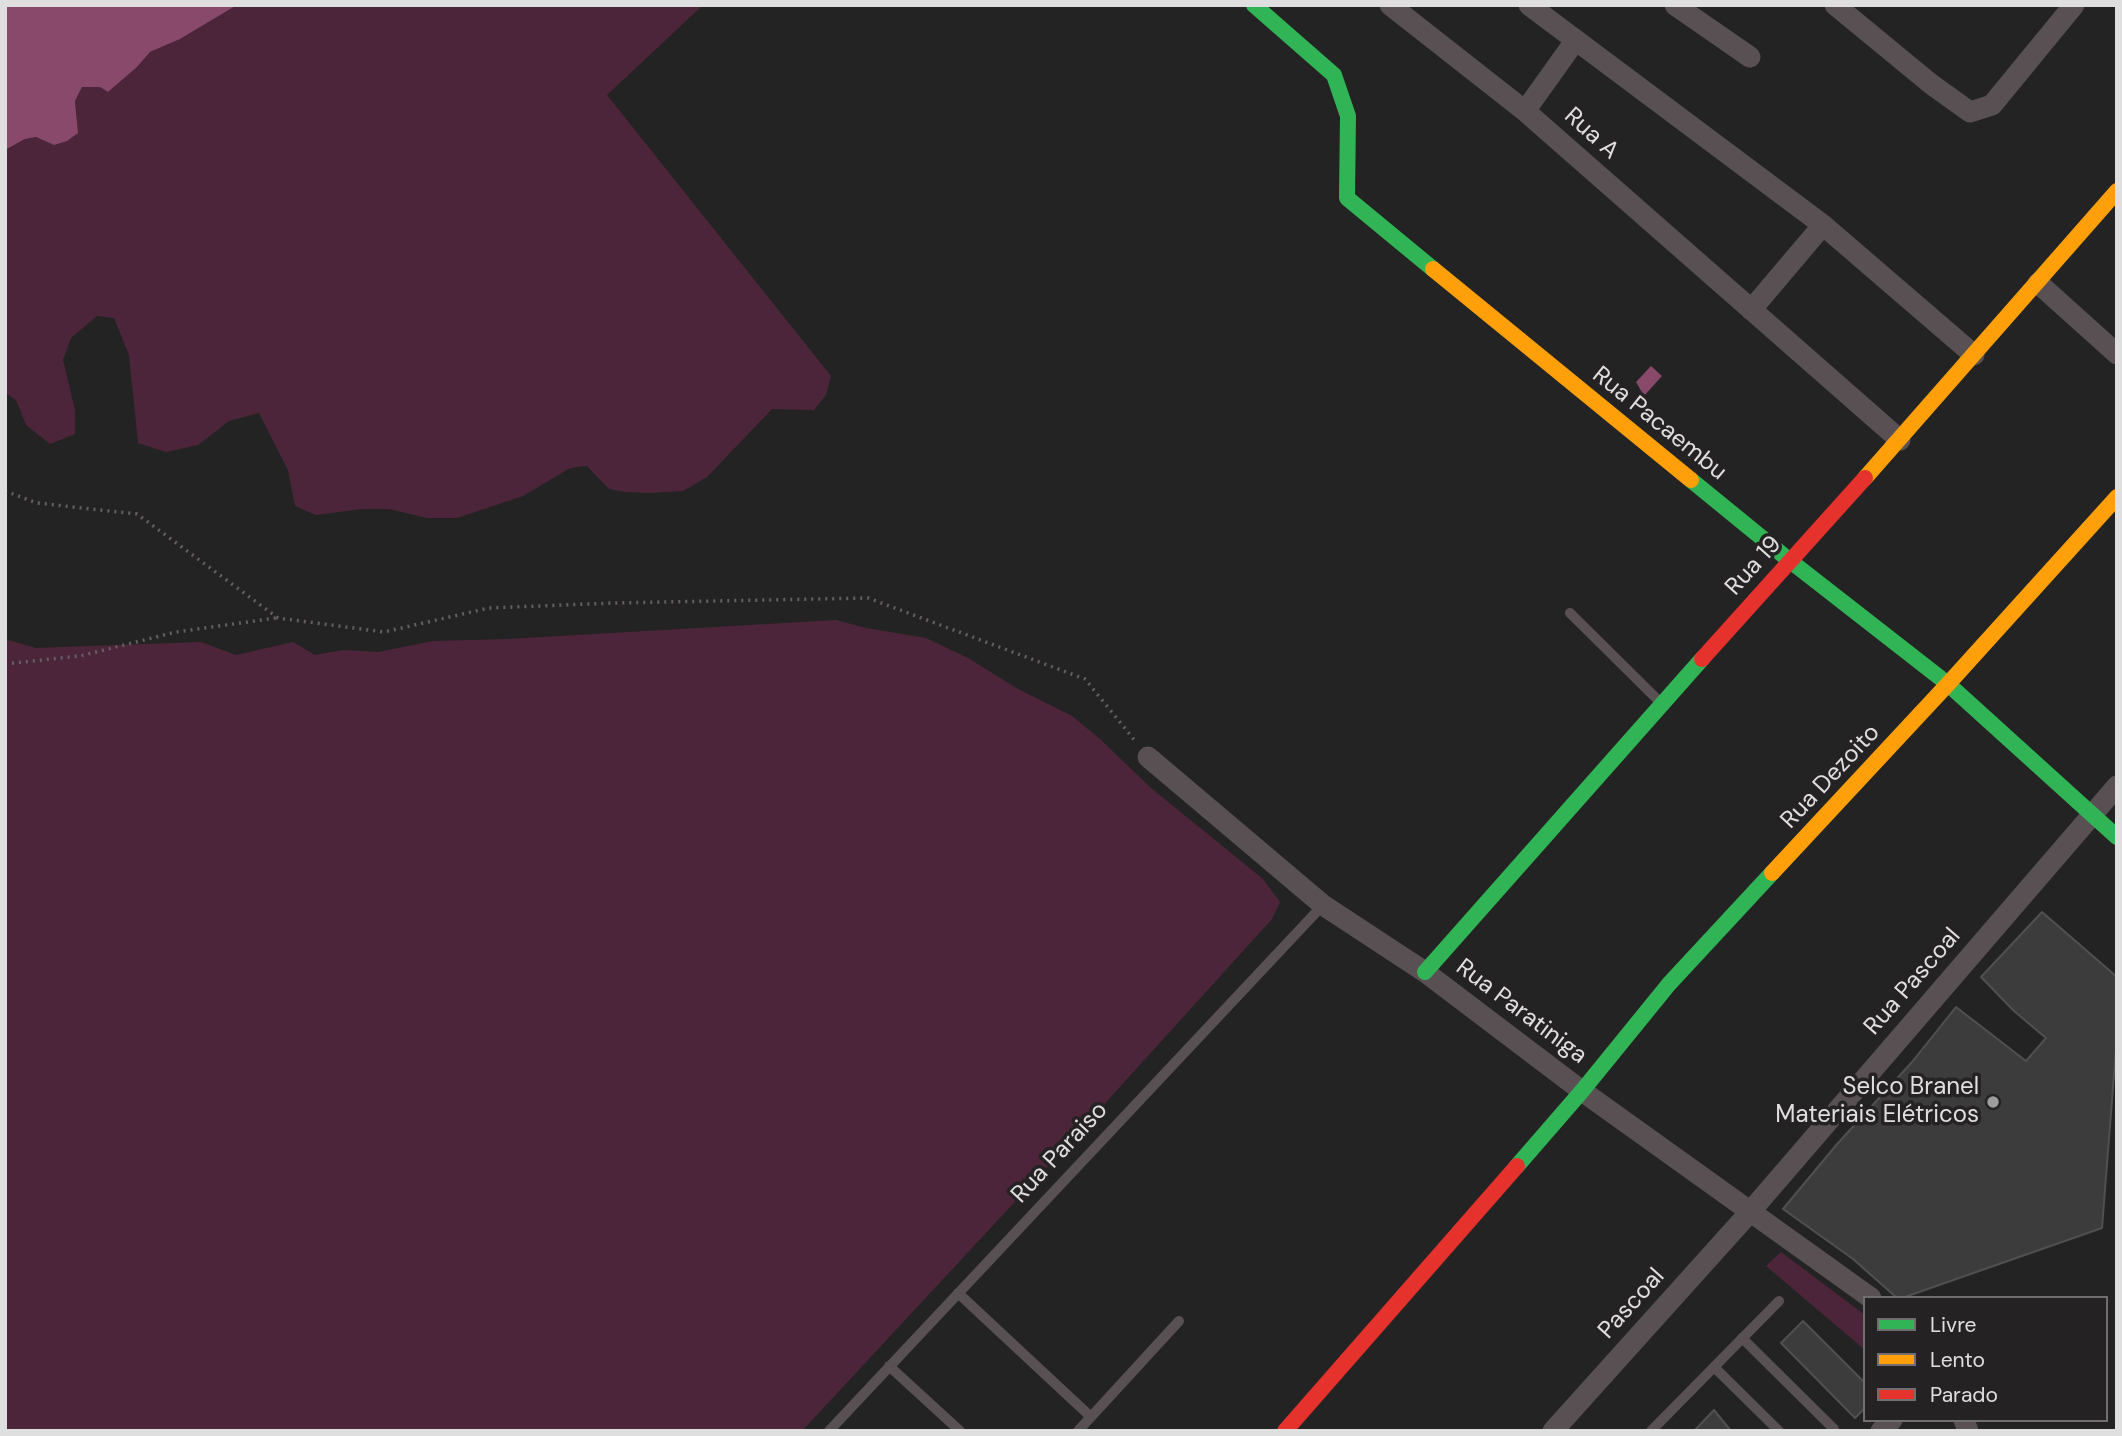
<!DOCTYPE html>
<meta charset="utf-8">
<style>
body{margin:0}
#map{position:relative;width:2122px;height:1436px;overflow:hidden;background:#242323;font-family:"DM Sans",sans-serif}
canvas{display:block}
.frame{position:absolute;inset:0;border:7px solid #e0dfdf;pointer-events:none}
.legend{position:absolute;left:1863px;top:1296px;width:245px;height:126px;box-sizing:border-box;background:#252223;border:2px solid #706e6e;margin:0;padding:9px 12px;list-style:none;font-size:21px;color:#e0dfdf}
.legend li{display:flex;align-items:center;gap:14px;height:35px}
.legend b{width:35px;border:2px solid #706e6e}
</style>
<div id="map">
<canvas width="2122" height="1436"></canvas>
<div class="frame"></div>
<ul class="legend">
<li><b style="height:9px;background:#30b455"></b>Livre</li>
<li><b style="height:9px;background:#ff9f0a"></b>Lento</li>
<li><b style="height:9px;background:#e5322d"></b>Parado</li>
</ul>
</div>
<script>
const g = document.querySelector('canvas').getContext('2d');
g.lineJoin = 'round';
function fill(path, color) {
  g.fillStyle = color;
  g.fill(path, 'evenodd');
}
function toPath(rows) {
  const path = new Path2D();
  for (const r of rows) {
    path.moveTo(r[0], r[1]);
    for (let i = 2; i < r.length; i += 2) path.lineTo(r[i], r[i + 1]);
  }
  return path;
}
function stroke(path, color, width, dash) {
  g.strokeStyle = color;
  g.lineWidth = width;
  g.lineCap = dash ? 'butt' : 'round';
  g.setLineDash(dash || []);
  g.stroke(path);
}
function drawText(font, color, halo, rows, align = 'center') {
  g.font = font + ' "DM Sans",sans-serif';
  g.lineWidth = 7;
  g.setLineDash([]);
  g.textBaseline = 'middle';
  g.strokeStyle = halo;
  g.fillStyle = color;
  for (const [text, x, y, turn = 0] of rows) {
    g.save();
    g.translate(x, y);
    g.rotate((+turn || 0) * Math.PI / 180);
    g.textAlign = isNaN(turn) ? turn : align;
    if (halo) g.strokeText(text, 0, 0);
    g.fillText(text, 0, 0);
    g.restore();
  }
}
const green = toPath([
 [237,5,703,5,607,95,831,376,826,395,814,410,772,409,707,477,683,491,649,493,625,492,609,489,587,466,570,468,523,496,457,518,427,518,389,509,362,509,316,515,295,506,288,470,259,413,229,421,198,445,166,452,138,443,129,355,114,318,97,316,71,338,63,360,75,410,75,434,50,444,26,425,16,400,5,393,5,150,25,139,36,137,54,145,77,118,75,101,82,87,100,87,108,92,137,67,150,52,180,39],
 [836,620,866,628,926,638,968,658,1018,689,1072,716,1100,739,1151,788,1263,879,1280,902,1272,919,1050,1164,802,1431,5,1431,5,639,36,648,201,642,236,655,293,642,315,655,343,650,378,652,433,641,508,639],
 [1781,1252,1865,1315,1865,1350,1766,1266]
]);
const water = toPath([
 [5,5,237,5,180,39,150,52,137,67,108,92,100,87,82,87,75,101,78,133,67,141,54,145,36,137,25,139,5,150],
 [1651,366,1662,376,1644,396,1636,382]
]);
const building = toPath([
 [2042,912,2117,977,2117,1036,2102,1228,1902,1298,1897,1298,1853,1259,1783,1209,1838,1143,1912,1062,1956,1007,2026,1061,2046,1038,2014,1011,1981,977,2042,912],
 [1803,1321,1865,1383,1865,1408,1855,1418,1781,1343,1803,1321],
 [1714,1410,1731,1431,1694,1431,1714,1410]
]);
const path = toPath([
 [5,491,37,503,137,514,278,618,384,632,489,608,613,603,868,598,1085,679,1136,742],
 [5,664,80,656,176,632,276,618]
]);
const lane = toPath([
 [1570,613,1660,702],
 [958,1293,1091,1417],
 [1742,1338,1834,1429],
 [889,1366,960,1431],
 [1714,1367,1779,1431],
 [829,1431,1323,905],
 [1078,1431,1179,1321],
 [1651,1431,1779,1301]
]);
const street = toPath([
 [1390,5,1525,111,1900,440],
 [1529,5,1823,225,1974,355],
 [1675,5,1750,57],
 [1835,5,1931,84,1970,112,1992,105,2074,5],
 [1525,111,1575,41],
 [2038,283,2117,354],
 [1751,310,1823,225],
 [1148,757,1323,905,1425,972,1582,1091,1871,1298],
 [1964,1420,1968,1431],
 [1553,1431,1750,1212,2117,786],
 [1881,1431,1892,1420]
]);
const fast = toPath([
 [1254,5,1334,75,1348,116,1347,198,1433,269],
 [1691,480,1789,560,1948,684,2117,837],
 [1425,972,1702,659],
 [1517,1166,1582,1091,1669,984,1772,873]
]);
const slow = toPath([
 [1433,269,1691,480],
 [1865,478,2117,191],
 [1772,873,1948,684,2117,497]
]);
const jam = toPath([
 [1702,659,1865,478],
 [1285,1431,1517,1166]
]);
const markers = [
 [1993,1102,7,"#9e9d9d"]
];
const streetNames = [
 ["Rua A",1591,134,42],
 ["Rua Pacaembu",1659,424,39],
 ["Rua 19",1754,566,-48],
 ["Rua Dezoito",1831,777,-47],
 ["Rua Pascoal",1913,982,-49],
 ["Rua Paratiniga",1521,1012,37],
 ["Rua Paraiso",1060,1153,-47],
 ["Pascoal",1632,1304,-48]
];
const poiNames = [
 ["Selco Branel",1979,1088],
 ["Materiais Elétricos",1979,1116]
];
fill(green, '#4d253a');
fill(water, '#88496a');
fill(building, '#3d3c3c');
stroke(building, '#515050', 2);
stroke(path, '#655f62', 3.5, [2, 5]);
stroke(lane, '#595054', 10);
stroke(street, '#595054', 21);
stroke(fast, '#30b455', 16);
stroke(slow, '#ff9f0a', 16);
stroke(jam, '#e5322d', 16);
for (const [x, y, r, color] of markers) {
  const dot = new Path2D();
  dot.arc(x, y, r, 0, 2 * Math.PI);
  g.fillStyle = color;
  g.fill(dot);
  stroke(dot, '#252223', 2.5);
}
drawText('24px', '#e0dfdf', '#252223', streetNames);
drawText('24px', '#e0dfdf', '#252223', poiNames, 'right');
</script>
